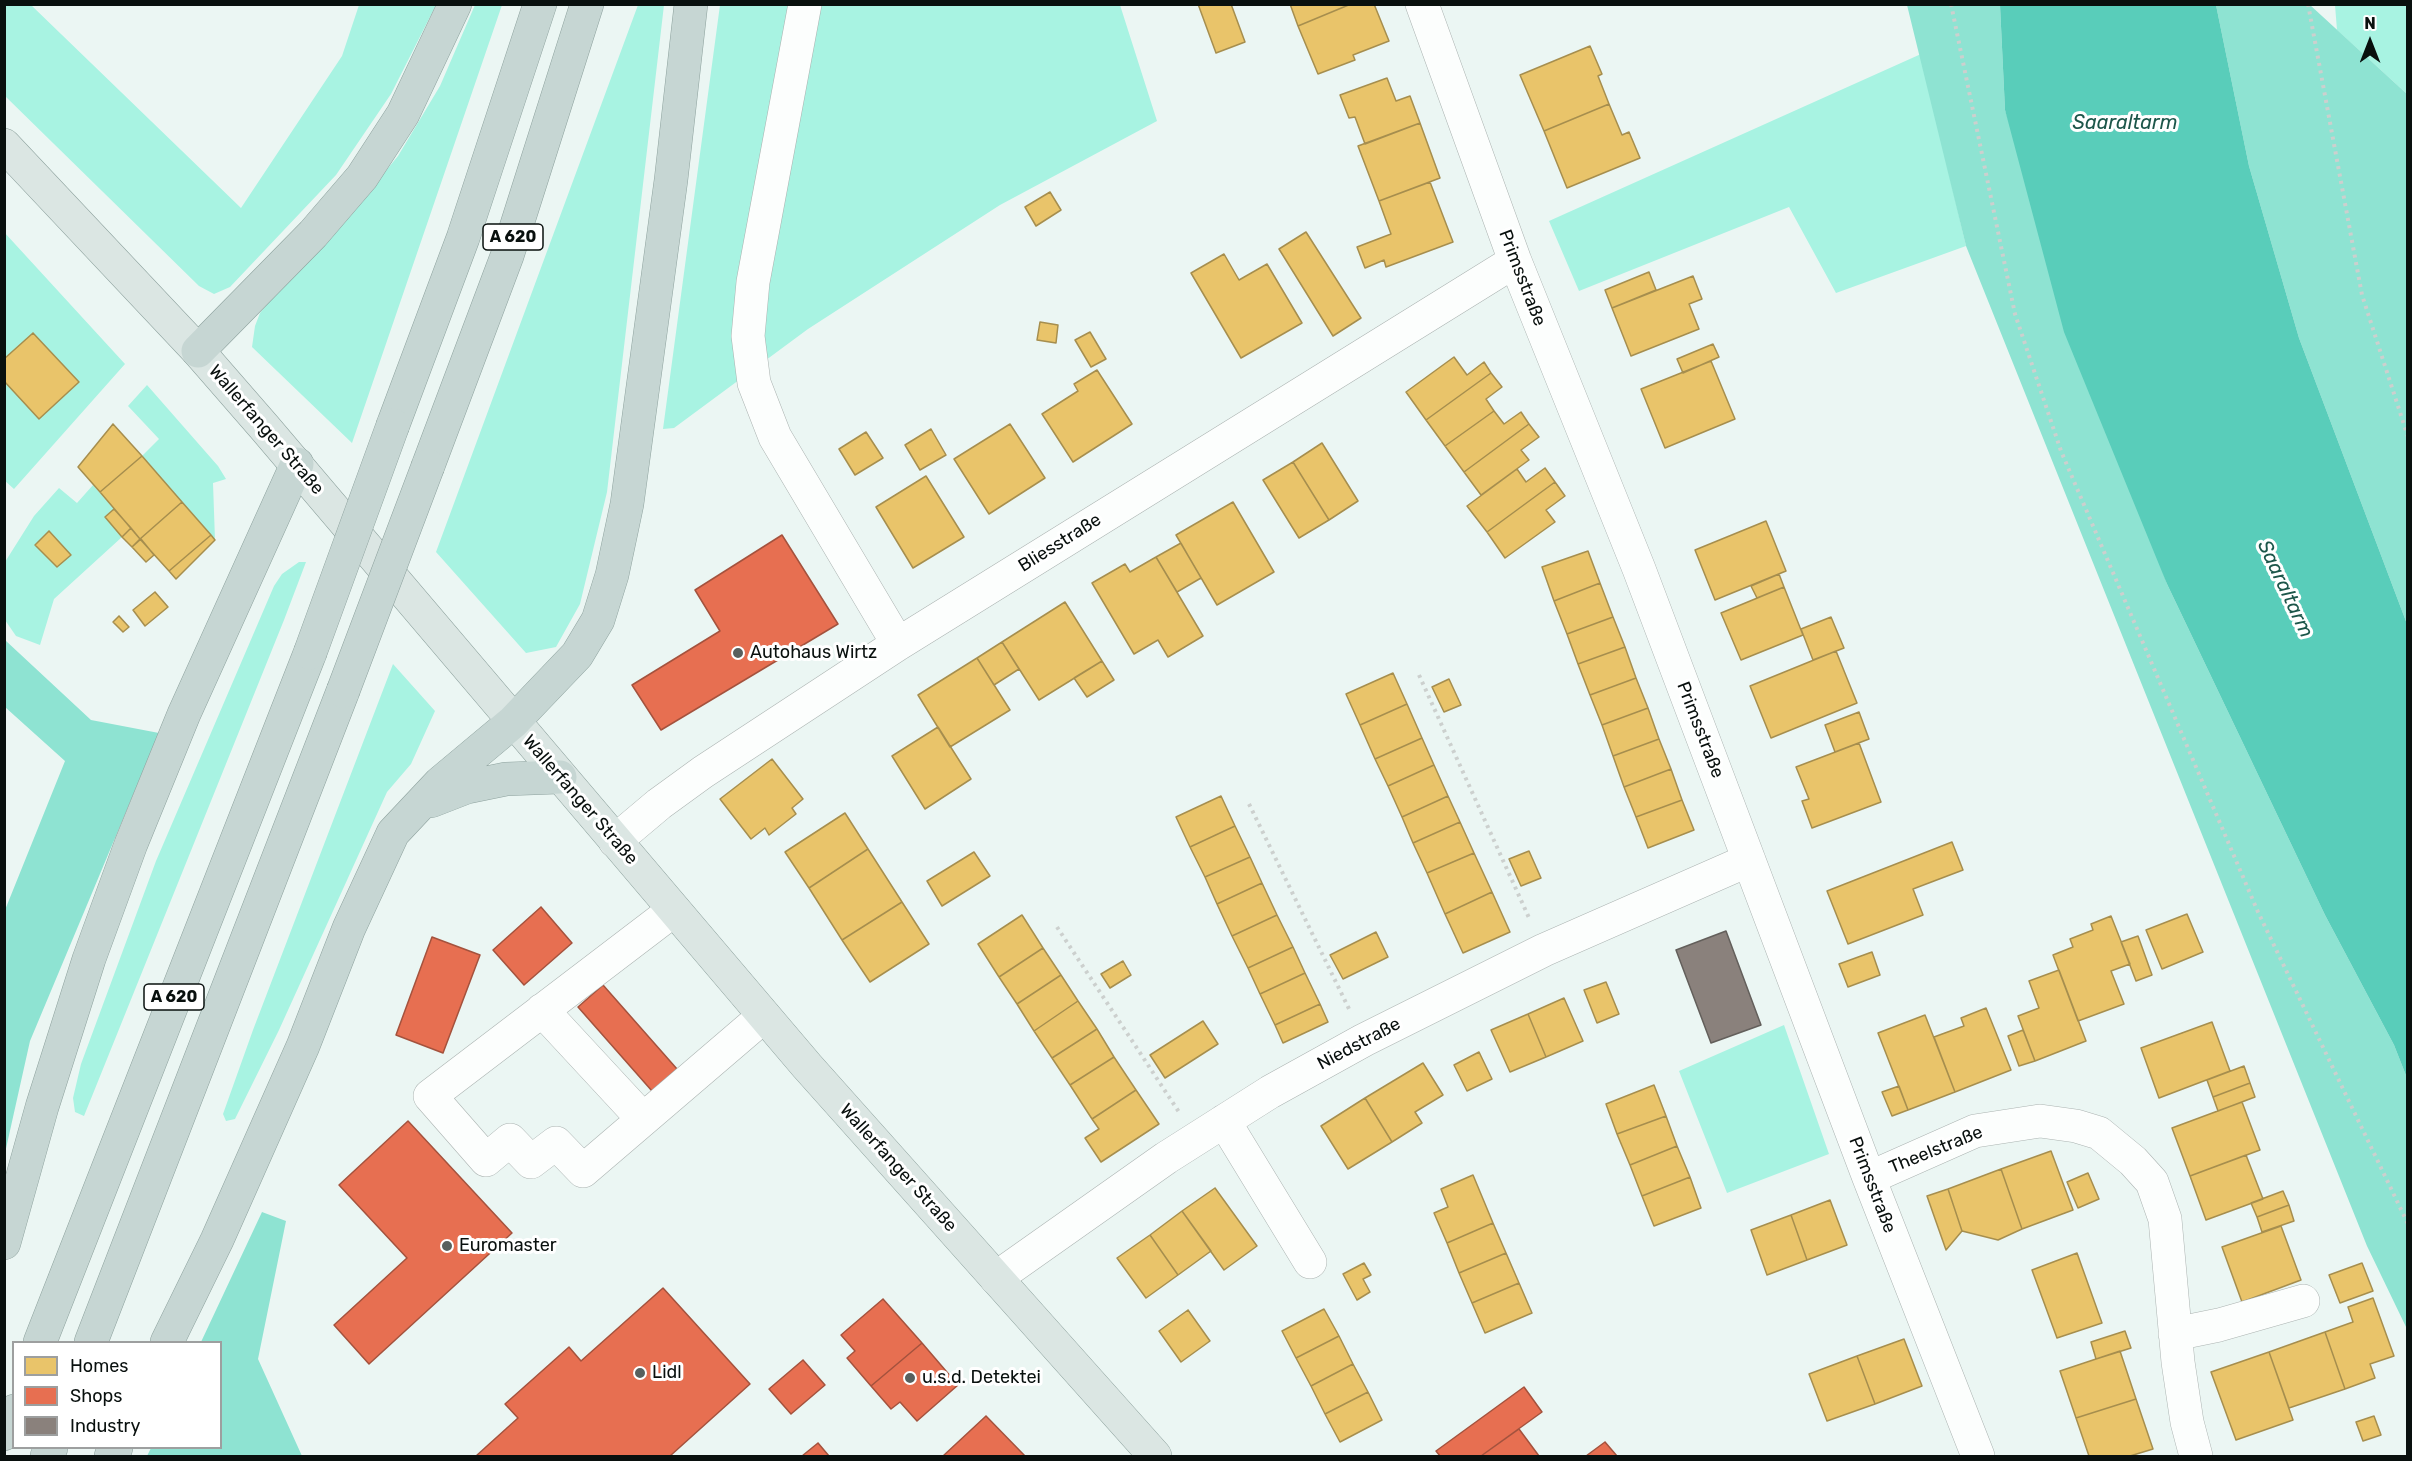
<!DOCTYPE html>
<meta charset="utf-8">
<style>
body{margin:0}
#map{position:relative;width:2412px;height:1461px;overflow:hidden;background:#ebf6f3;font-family:Rubik,sans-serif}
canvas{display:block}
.frame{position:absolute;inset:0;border:6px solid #09100e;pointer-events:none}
.legend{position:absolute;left:12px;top:1341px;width:210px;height:108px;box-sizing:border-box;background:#fff;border:2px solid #9d9f9f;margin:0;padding:8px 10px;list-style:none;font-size:18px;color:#09100e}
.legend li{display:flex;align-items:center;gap:12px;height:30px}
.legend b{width:30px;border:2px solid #9d9f9f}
.north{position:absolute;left:2340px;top:12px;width:60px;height:60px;-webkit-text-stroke:4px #fff;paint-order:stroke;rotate:0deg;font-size:16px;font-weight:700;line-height:24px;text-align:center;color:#09100e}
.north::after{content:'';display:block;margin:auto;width:21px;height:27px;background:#09100e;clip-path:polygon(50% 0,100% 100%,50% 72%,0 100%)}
</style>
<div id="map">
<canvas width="2412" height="1461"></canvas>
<div class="frame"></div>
<ul class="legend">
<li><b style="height:16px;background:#e9c46a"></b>Homes</li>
<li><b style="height:16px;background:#e76f51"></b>Shops</li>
<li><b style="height:16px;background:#8a817c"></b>Industry</li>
</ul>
<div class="north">N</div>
</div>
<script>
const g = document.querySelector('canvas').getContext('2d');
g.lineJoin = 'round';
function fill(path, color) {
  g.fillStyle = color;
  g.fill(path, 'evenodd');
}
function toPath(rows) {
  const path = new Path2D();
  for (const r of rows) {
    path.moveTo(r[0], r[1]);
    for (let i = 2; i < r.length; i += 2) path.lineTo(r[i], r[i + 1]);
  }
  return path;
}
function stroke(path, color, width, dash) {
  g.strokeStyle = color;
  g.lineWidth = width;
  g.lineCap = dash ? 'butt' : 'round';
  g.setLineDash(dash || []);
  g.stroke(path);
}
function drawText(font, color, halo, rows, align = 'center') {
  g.font = font + ' Rubik,sans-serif';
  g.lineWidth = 6;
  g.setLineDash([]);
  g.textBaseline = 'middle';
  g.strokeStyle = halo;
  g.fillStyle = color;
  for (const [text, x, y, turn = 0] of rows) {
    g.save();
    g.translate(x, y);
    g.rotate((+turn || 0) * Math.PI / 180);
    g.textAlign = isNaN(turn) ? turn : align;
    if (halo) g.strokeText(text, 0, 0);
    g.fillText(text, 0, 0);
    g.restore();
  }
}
const green = toPath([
 [4,5,31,5,241,208,342,56,359,5,436,5,391,94,336,175,230,287,214,294,199,286,5,96],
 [475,5,502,5,352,443,252,347,255,326,260,313,272,298,328,241,398,156,440,86],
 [638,5,664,5,607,492,580,604,556,647,526,653,436,552],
 [720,5,1120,5,1157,121,1000,205,808,329,674,428,663,429],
 [2335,5,2407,5,2407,94,2337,30],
 [1921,54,1966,246,1836,293,1789,207,1579,291,1549,221],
 [4,232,125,364,14,489,4,480],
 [147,385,218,466,226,479,213,483,215,540,142,456,159,439,128,406],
 [93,485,114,509,105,517,122,537,54,599,40,645,16,636,5,620,5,562,34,516,59,488,77,503],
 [299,562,306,562,284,620,84,1116,75,1112,73,1098,81,1064,156,861,274,586,282,574],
 [393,664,435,711,411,764,387,792,279,1030,235,1119,226,1121,223,1114,253,1030],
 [1784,1025,1829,1154,1727,1193,1679,1071]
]);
const forest = toPath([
 [1907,5,2000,5,2005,110,2167,584,2325,915,2394,1045,2407,1078,2407,1329,2367,1246,1966,246],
 [2216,5,2310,5,2407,94,2407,624,2299,338,2249,166],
 [5,640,91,720,159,733,30,1041,5,1153,5,910,65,761,5,707],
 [262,1212,286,1221,258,1359,302,1456,147,1456,151,1448,220,1448,220,1342,201,1342]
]);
const water = toPath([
 [2000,5,2216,5,2249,166,2299,338,2407,624,2407,1078,2394,1045,2325,915,2167,584,2064,332,2005,110]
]);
const homes = toPath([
 [1198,4,1231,4,1245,42,1216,53,1198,4],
 [1290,4,1351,4,1298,26,1290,4],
 [1351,4,1374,4,1389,41,1353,55,1355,60,1318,74,1298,26,1351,4],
 [1590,46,1602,74,1598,76,1609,104,1544,131,1520,75,1590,46],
 [1387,78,1396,101,1410,96,1420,123,1365,144,1355,117,1349,118,1340,95,1387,78],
 [1609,104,1622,135,1629,132,1640,158,1567,188,1544,131,1609,104],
 [1420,123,1440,178,1379,201,1358,146,1420,123],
 [1430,182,1453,242,1386,267,1384,260,1365,268,1357,247,1391,234,1379,201,1430,182],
 [1050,192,1061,210,1036,226,1025,207,1050,192],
 [1306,232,1361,318,1333,336,1279,249,1306,232],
 [1224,254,1239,280,1267,264,1302,323,1241,358,1191,273,1224,254],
 [1649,272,1656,290,1612,308,1605,290,1649,272],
 [1693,276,1702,299,1689,304,1699,329,1631,356,1612,308,1693,276],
 [1040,322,1058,325,1056,343,1037,340,1040,322],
 [1090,332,1106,359,1091,367,1075,340,1090,332],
 [33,333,79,382,39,419,4,381,4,359,33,333],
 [1713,344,1719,357,1683,373,1677,359,1713,344],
 [1454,357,1467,375,1484,362,1491,373,1426,420,1406,392,1454,357],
 [1711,361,1735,419,1665,448,1641,389,1711,361],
 [1097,370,1132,424,1073,462,1042,414,1078,391,1074,384,1097,370],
 [1491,373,1502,387,1486,399,1494,411,1445,446,1426,420,1491,373],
 [1494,411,1504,424,1521,412,1529,424,1464,472,1445,446,1494,411],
 [113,424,142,456,100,492,78,467,113,424],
 [1010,424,1045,478,989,514,954,459,1010,424],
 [1529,424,1539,437,1521,450,1529,460,1481,495,1464,472,1529,424],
 [931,429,946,455,920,470,905,445,931,429],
 [866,432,883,458,855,475,839,449,866,432],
 [1322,443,1358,501,1329,520,1293,462,1322,443],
 [142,456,182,502,140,539,100,492,142,456],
 [1293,462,1329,520,1299,538,1263,480,1293,462],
 [1545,468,1555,482,1487,532,1467,506,1517,469,1526,482,1545,468],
 [926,476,964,537,913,568,876,507,926,476],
 [1555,482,1565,496,1546,510,1555,522,1505,558,1487,532,1555,482],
 [182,502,211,535,169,571,140,539,182,502],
 [1233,502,1274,572,1217,605,1176,535,1233,502],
 [114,509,131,528,122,537,105,517,114,509],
 [1766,521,1786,571,1715,600,1695,550,1766,521],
 [131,528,140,539,132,547,122,537,131,528],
 [49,531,71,555,57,567,35,545,49,531],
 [211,535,215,540,176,579,169,571,211,535],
 [141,539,154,555,146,562,132,547,141,539],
 [1181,543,1201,578,1177,592,1156,557,1181,543],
 [1588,551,1600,583,1554,601,1542,567,1588,551],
 [1156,557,1203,636,1168,657,1158,640,1134,654,1092,583,1125,564,1130,572,1156,557],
 [1779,574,1784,587,1757,598,1751,586,1779,574],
 [1600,583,1613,617,1567,634,1554,601,1600,583],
 [1784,587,1803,635,1741,660,1721,613,1784,587],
 [155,592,168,607,145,626,133,610,155,592],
 [1065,602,1102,661,1039,700,1002,642,1065,602],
 [119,616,129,627,123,632,113,622,119,616],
 [1613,617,1625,647,1578,664,1567,634,1613,617],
 [1831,617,1844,648,1813,660,1801,629,1831,617],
 [1002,642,1019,669,994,685,977,658,1002,642],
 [1625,647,1636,678,1590,695,1578,664,1625,647],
 [1836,651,1857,703,1771,738,1750,686,1836,651],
 [977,658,1010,710,950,747,918,695,977,658],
 [1102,661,1114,680,1087,697,1074,678,1102,661],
 [1393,673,1407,704,1360,725,1346,694,1393,673],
 [1636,678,1648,708,1602,725,1590,695,1636,678],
 [1449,679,1461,705,1444,712,1432,687,1449,679],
 [1407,704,1422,738,1375,759,1360,725,1407,704],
 [1648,708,1659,739,1613,756,1602,725,1648,708],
 [1859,712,1869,739,1835,752,1825,725,1859,712],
 [938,727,971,779,925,809,892,756,938,727],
 [1422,738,1434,765,1388,786,1375,759,1422,738],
 [1659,739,1671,769,1624,787,1613,756,1659,739],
 [1859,743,1881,802,1812,828,1802,801,1809,799,1796,767,1859,743],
 [772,759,803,799,792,808,796,814,769,835,765,828,751,839,720,799,772,759],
 [1434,765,1448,796,1402,817,1388,786,1434,765],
 [1671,769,1682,800,1636,817,1624,787,1671,769],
 [1221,796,1235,826,1190,847,1176,817,1221,796],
 [1448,796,1460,822,1413,843,1402,817,1448,796],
 [1682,800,1694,830,1648,848,1636,817,1682,800],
 [845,813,868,849,809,888,785,852,845,813],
 [1460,822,1474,853,1427,873,1413,843,1460,822],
 [1235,826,1250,857,1205,877,1190,847,1235,826],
 [1952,842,1963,870,1913,889,1923,915,1848,944,1827,891,1952,842],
 [868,849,902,902,842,940,809,888,868,849],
 [1529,851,1541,878,1521,886,1509,859,1529,851],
 [974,852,990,876,942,906,927,881,974,852],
 [1474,853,1492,892,1445,914,1427,873,1474,853],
 [1250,857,1262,883,1217,904,1205,877,1250,857],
 [1262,883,1277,915,1232,936,1217,904,1262,883],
 [1492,892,1510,932,1463,953,1445,914,1492,892],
 [902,902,929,944,870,982,842,940,902,902],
 [2187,914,2203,952,2162,969,2146,930,2187,914],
 [1022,915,1043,948,999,977,978,944,1022,915],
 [1277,915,1293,947,1248,968,1232,936,1277,915],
 [2111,916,2130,964,2111,971,2124,1004,2078,1021,2053,955,2073,947,2070,939,2093,930,2091,924,2111,916],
 [1376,932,1388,957,1343,979,1330,955,1376,932],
 [2138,936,2152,975,2136,981,2121,942,2138,936],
 [1293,947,1305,973,1260,994,1248,968,1293,947],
 [1043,948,1061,975,1017,1004,999,977,1043,948],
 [1872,952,1880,975,1848,987,1839,964,1872,952],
 [1123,961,1131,975,1110,988,1101,974,1123,961],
 [2059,970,2086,1041,2035,1061,2018,1016,2039,1008,2029,981,2059,970],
 [1305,973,1320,1004,1275,1025,1260,994,1305,973],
 [1061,975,1078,1001,1034,1031,1017,1004,1061,975],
 [1606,982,1619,1014,1597,1023,1584,990,1606,982],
 [1564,998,1583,1041,1546,1057,1528,1014,1564,998],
 [1078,1001,1097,1029,1052,1058,1034,1031,1078,1001],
 [1320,1004,1328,1022,1283,1043,1275,1025,1320,1004],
 [1986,1008,2011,1070,1955,1092,1934,1037,1964,1026,1961,1018,1986,1008],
 [1528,1014,1546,1057,1510,1072,1491,1030,1528,1014],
 [1925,1015,1955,1092,1908,1110,1878,1033,1925,1015],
 [1203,1021,1218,1044,1165,1078,1150,1055,1203,1021],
 [2212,1022,2230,1071,2159,1098,2141,1048,2212,1022],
 [1097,1029,1114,1057,1070,1085,1052,1058,1097,1029],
 [2023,1030,2035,1061,2019,1066,2008,1036,2023,1030],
 [1479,1052,1492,1079,1467,1091,1454,1065,1479,1052],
 [1114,1057,1136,1090,1092,1119,1070,1085,1114,1057],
 [1423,1063,1443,1095,1415,1112,1422,1123,1392,1142,1365,1098,1423,1063],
 [2244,1066,2250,1083,2213,1097,2207,1080,2244,1066],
 [2250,1083,2255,1097,2218,1111,2213,1097,2250,1083],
 [1654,1085,1666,1116,1617,1134,1606,1104,1654,1085],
 [1899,1086,1908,1110,1892,1116,1882,1092,1899,1086],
 [1136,1090,1159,1124,1101,1162,1085,1138,1099,1129,1092,1119,1136,1090],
 [1365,1098,1392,1142,1348,1169,1321,1126,1365,1098],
 [2242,1102,2260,1150,2190,1176,2172,1128,2242,1102],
 [1666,1116,1677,1146,1630,1165,1617,1134,1666,1116],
 [1677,1146,1690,1177,1642,1196,1630,1165,1677,1146],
 [2051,1151,2073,1210,2022,1229,2001,1169,2051,1151],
 [2246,1155,2263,1199,2206,1220,2190,1176,2246,1155],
 [2001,1169,2022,1229,1998,1240,1962,1231,1948,1189,2001,1169],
 [2088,1173,2099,1199,2078,1208,2067,1182,2088,1173],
 [1473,1175,1493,1223,1447,1243,1434,1213,1448,1207,1441,1189,1473,1175],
 [1690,1177,1701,1208,1654,1226,1642,1196,1690,1177],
 [1215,1188,1257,1246,1224,1270,1182,1211,1215,1188],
 [1948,1189,1962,1231,1946,1250,1927,1196,1948,1189],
 [2283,1191,2289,1205,2257,1217,2251,1203,2283,1191],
 [1830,1200,1847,1245,1807,1260,1791,1215,1830,1200],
 [2289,1205,2294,1221,2262,1232,2257,1217,2289,1205],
 [1182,1211,1211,1251,1178,1275,1150,1235,1182,1211],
 [1791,1215,1807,1260,1767,1275,1751,1230,1791,1215],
 [1493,1223,1506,1253,1459,1273,1447,1243,1493,1223],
 [2281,1226,2301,1280,2242,1302,2222,1247,2281,1226],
 [1150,1235,1178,1275,1146,1298,1117,1258,1150,1235],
 [1506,1253,1519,1283,1472,1303,1459,1273,1506,1253],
 [2077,1253,2102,1323,2057,1338,2032,1270,2077,1253],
 [1364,1263,1371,1275,1363,1279,1370,1292,1357,1300,1343,1274,1364,1263],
 [2362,1263,2373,1291,2340,1303,2329,1275,2362,1263],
 [1519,1283,1532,1313,1485,1333,1472,1303,1519,1283],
 [2373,1298,2394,1356,2370,1364,2375,1378,2345,1389,2325,1332,2353,1322,2348,1307,2373,1298],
 [1324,1309,1339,1336,1296,1358,1282,1331,1324,1309],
 [1188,1310,1210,1341,1181,1362,1159,1331,1188,1310],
 [2125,1331,2131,1348,2096,1359,2091,1342,2125,1331],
 [2325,1332,2345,1389,2289,1408,2269,1352,2325,1332],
 [1339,1336,1353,1364,1311,1386,1296,1358,1339,1336],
 [1904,1339,1922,1386,1875,1404,1857,1356,1904,1339],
 [2120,1351,2136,1399,2076,1418,2060,1371,2120,1351],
 [2269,1352,2293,1420,2236,1440,2211,1372,2269,1352],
 [1857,1356,1875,1404,1827,1421,1809,1374,1857,1356],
 [1353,1364,1368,1392,1325,1414,1311,1386,1353,1364],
 [1368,1392,1382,1420,1340,1442,1325,1414,1368,1392],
 [2136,1399,2153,1449,2130,1456,2089,1456,2076,1418,2136,1399],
 [2374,1416,2381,1435,2363,1441,2356,1422,2374,1416]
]);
const shops = toPath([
 [782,535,838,624,661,730,632,685,720,631,695,590,782,535],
 [541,907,572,943,524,985,493,950,541,907],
 [432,937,480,955,443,1053,396,1035,432,937],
 [603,985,677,1069,652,1091,578,1007,603,985],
 [408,1121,512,1233,369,1364,334,1325,407,1258,339,1185,408,1121],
 [663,1288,750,1384,670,1456,476,1456,518,1418,505,1404,569,1347,581,1361,663,1288],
 [883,1299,922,1343,871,1386,847,1358,855,1351,841,1335,883,1299],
 [922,1343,958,1385,917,1421,900,1402,891,1409,871,1386,922,1343],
 [803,1360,825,1385,791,1414,769,1389,803,1360],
 [1524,1387,1542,1412,1481,1456,1440,1456,1436,1451,1524,1387],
 [986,1416,1025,1456,943,1456,986,1416],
 [1519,1429,1539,1456,1481,1456,1519,1429],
 [1605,1442,1617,1456,1586,1456,1605,1442],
 [818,1443,829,1456,802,1456,818,1443]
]);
const industry = toPath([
 [1726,931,1761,1025,1711,1043,1676,950,1726,931]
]);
const path = toPath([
 [1951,4,2015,314,2061,451,2258,912,2408,1224],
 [2308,4,2362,295,2408,437],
 [1419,675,1530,920],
 [1249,804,1350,1011],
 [1057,927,1179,1112]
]);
const minor = toPath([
 [805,4,753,282,748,336,754,383,775,437,898,644],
 [1422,4,1515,261,1639,569,1869,1178,1978,1456],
 [615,841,659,804,703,772,898,644,1515,261],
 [674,910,430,1096,486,1160,510,1140,531,1162,556,1143,583,1171,764,1016],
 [542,1010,643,1119],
 [1224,1121,1310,1262],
 [1869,1178,1975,1131,2040,1121,2076,1126,2099,1133,2133,1161,2152,1182,2165,1219,2178,1362,2187,1422,2196,1456],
 [996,1278,1166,1158,1270,1092,1364,1040,1544,950,1749,860],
 [2175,1334,2219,1325,2303,1301]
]);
const major = toPath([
 [4,145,198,351,265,428,807,1066,1155,1456]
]);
const highway = toPath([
 [198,351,313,234,362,177,403,114,455,4],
 [393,425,463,238,540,4],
 [428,466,507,256,587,4],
 [431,801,467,787,506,779,560,777],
 [4,1243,42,1107,89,959,131,844,184,714,297,464],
 [40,1342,310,653],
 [91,1342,343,691],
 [167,1342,217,1240,303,1046,349,928,393,833,440,783,513,722,577,655,598,620,612,575,627,504,671,180,691,4],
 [4,1434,14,1411],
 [47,1456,51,1448],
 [111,1456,116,1448]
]);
const highwayBridge = toPath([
 [310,653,393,425],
 [343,691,428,466]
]);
const markers = [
 [738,653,6,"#58605e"],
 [447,1246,6,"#58605e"],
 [640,1373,6,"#58605e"],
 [910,1378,6,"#58605e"]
];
const shields = [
 [513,237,60],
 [174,997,60]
];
const shieldNames = [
 ["A 620",513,237],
 ["A 620",174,997]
];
const streetNames = [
 ["Primsstraße",1522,278,69],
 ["Wallerfanger Straße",266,430,49],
 ["Bliesstraße",1060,543,-32],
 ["Primsstraße",1700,730,69],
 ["Wallerfanger Straße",580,800,49],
 ["Niedstraße",1359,1044,-28],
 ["Theelstraße",1936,1150,-22],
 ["Wallerfanger Straße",898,1168,48],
 ["Primsstraße",1872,1185,69]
];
const poiNames = [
 ["Autohaus Wirtz",750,653],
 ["Euromaster",459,1246],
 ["Lidl",652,1373],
 ["u.s.d. Detektei",922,1378]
];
const waterNames = [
 ["Saaraltarm",2125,123],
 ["Saaraltarm",2285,589,65]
];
fill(green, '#a8f3e2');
fill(forest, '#8ee3d2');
fill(water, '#59cdba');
fill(homes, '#e9c46a');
stroke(homes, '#a68e4e', 1.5);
fill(shops, '#e76f51');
stroke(shops, '#a4523d', 1.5);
fill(industry, '#8a817c');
stroke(industry, '#635f5b', 1.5);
stroke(minor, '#abb3b1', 34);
stroke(major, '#8ea29e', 34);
stroke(highway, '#8ea29e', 34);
stroke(path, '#ccd0ce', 4, [3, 4.5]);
stroke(minor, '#fcfefd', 33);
stroke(major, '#dbe6e3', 33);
stroke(highway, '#c6d6d3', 33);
stroke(highwayBridge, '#8ea29e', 34, []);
stroke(highwayBridge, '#c6d6d3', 33);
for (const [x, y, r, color] of markers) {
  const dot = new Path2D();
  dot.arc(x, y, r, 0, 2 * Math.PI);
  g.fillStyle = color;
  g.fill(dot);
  stroke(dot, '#fff', 2);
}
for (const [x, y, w] of shields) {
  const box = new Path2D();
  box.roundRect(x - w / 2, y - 13, w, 26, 4.5);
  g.fillStyle = '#fff';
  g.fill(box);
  stroke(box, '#09100e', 1.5);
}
drawText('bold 16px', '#09100e', null, shieldNames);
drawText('18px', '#09100e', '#fff', streetNames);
drawText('18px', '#09100e', '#fff', poiNames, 'left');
drawText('italic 20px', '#1c564a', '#fff', waterNames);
</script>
